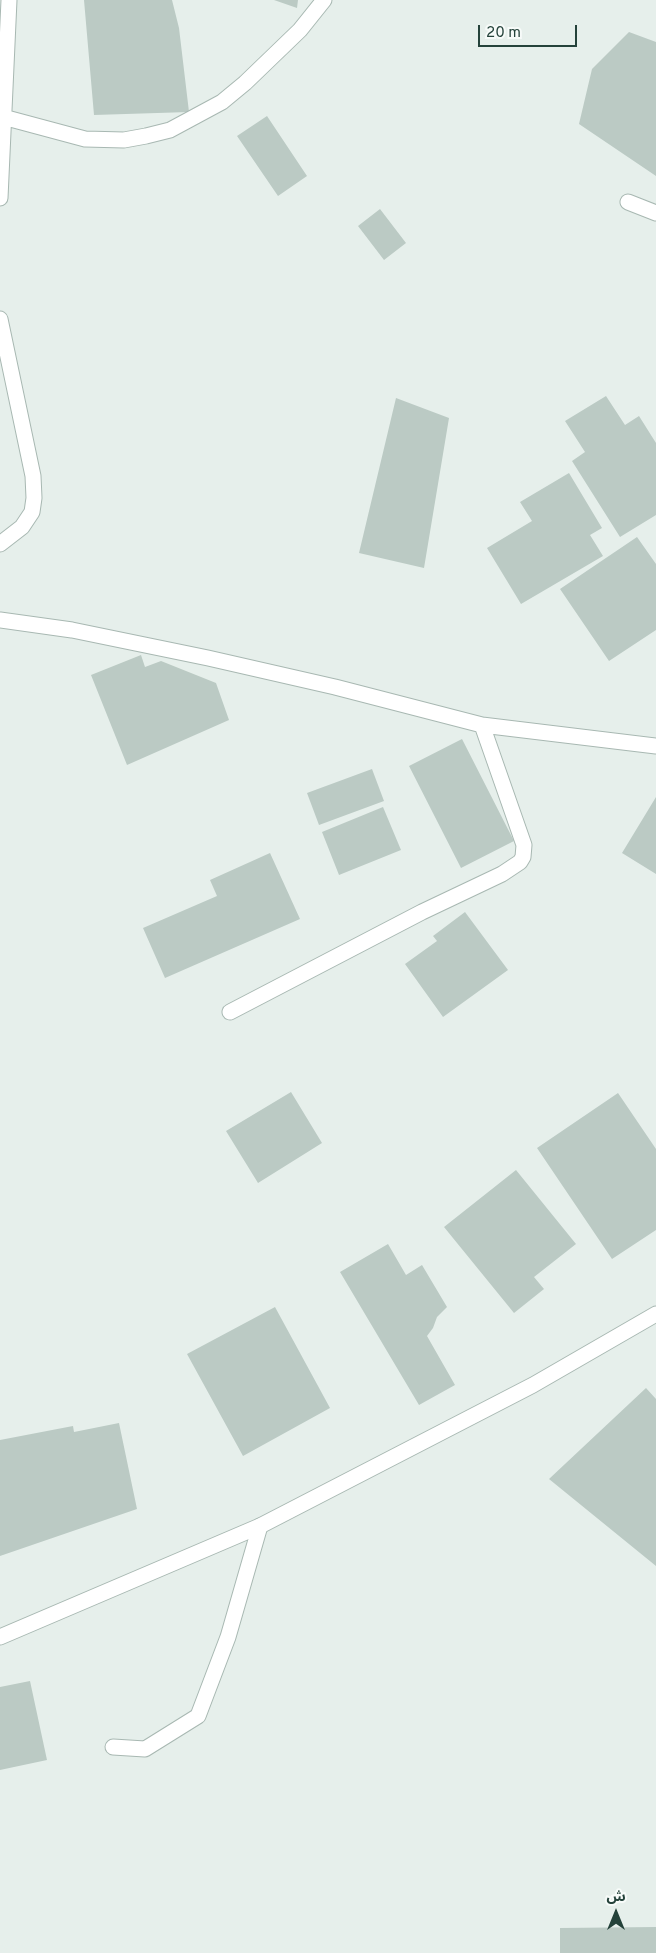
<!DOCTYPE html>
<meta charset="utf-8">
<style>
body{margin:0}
#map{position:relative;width:656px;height:1953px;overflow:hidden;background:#e6efeb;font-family:Overpass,"Noto Sans Arabic",sans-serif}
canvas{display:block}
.north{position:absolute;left:591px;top:1888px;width:50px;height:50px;-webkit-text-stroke:4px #f7fbf9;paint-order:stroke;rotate:0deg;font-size:14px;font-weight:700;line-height:20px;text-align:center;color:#24423a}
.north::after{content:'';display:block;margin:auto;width:18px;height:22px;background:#24423a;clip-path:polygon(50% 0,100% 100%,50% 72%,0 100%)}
.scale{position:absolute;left:478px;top:25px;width:99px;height:22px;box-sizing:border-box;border:2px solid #24423a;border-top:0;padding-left:6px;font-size:15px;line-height:18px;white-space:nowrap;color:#24423a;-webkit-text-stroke:4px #f7fbf9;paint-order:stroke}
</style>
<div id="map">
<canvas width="656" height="1953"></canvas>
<div class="north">ش</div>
<div class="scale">20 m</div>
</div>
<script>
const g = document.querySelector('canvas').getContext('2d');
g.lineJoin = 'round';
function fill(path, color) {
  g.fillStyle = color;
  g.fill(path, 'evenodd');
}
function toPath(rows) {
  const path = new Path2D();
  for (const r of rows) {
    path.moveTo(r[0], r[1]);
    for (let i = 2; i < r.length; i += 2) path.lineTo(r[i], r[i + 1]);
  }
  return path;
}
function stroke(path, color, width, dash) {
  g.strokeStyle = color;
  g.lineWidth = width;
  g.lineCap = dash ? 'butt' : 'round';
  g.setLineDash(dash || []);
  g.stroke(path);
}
const building = toPath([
 [84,0,172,0,179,28,189,112,94,115],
 [274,0,298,0,297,8],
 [629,32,656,42,656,176,579,124,592,69],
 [267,116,307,176,278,196,237,136],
 [380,209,406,243,384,260,358,226],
 [606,396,625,425,639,416,656,443,656,515,620,537,572,461,585,452,565,421],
 [396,398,449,418,424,568,359,553],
 [569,473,602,528,590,535,603,556,521,604,487,548,532,521,520,502],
 [637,537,656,564,656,630,609,661,560,589],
 [141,655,145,667,161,661,216,683,229,720,127,765,91,675],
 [462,739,514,841,461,868,409,766],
 [372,769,384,801,319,825,307,793],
 [656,797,656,874,622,853],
 [383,807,401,850,339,875,322,832],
 [270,853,300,919,165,978,143,928,217,896,210,880],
 [465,912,508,970,443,1017,405,964,437,941,433,936],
 [291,1092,322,1143,258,1183,226,1131],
 [618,1093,656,1149,656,1230,612,1259,537,1148],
 [516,1170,576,1244,534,1277,544,1289,514,1313,444,1227],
 [388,1244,406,1275,422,1265,447,1307,437,1317,433,1328,427,1336,455,1385,419,1405,340,1272],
 [275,1307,330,1408,243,1456,187,1354],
 [646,1388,656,1399,656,1566,549,1479],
 [119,1423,137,1509,0,1556,0,1440,73,1426,74,1432],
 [30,1681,47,1760,0,1770,0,1687],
 [656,1927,656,1953,560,1953,560,1928]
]);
const service = toPath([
 [113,1747,145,1749,198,1716,228,1637,260,1526]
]);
const minor = toPath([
 [3,117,85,139,124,140,146,136,170,130,222,102,245,83,300,30,324,0],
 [0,198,9,0],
 [628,202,656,213],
 [0,319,33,476,34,498,32,512,22,527,0,544],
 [0,620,72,630,208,658,335,687,482,725,656,746],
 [230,1012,422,912,502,874,520,862,523,857,524,845,482,725],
 [0,1637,260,1526,533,1385,656,1314]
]);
fill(building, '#bbcac4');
stroke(service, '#a8b8b2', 17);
stroke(minor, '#a8b8b2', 17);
stroke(service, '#fff', 15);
stroke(minor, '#fff', 15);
</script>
